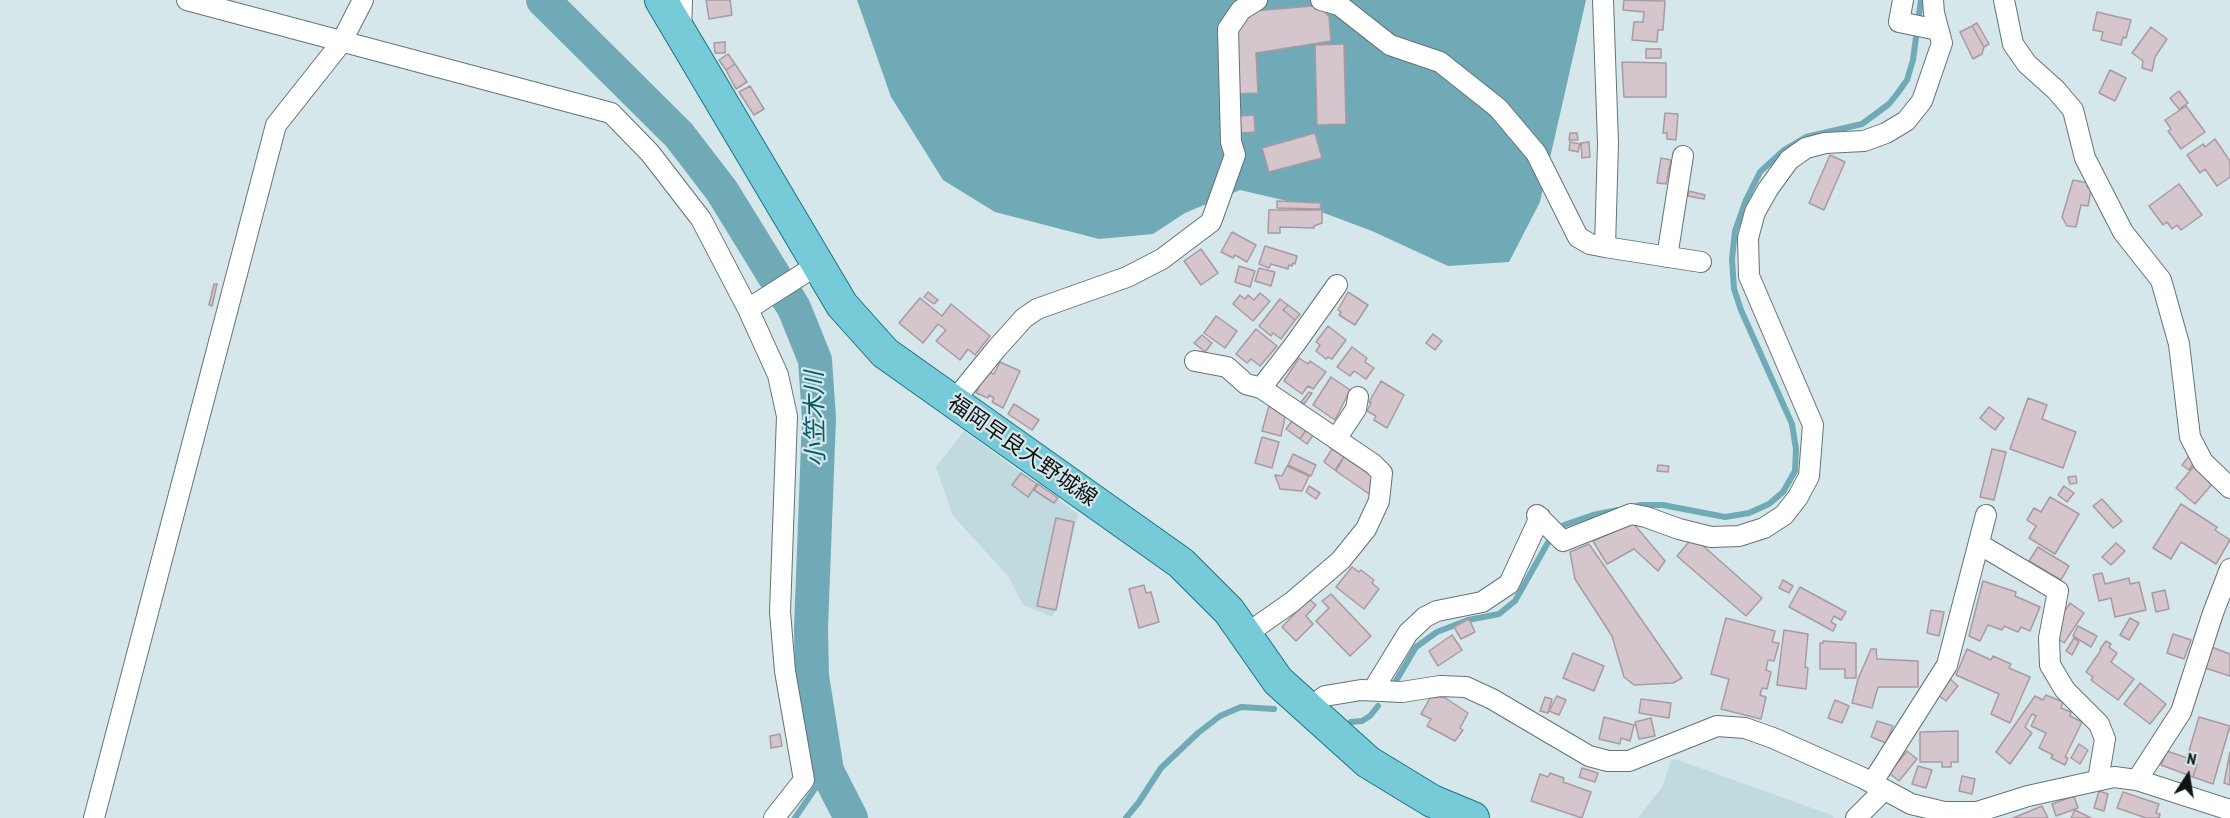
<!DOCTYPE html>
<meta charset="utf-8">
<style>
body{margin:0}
#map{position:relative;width:2230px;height:818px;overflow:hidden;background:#d6e7eb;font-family:"PT Sans Narrow",sans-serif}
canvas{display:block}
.north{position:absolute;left:2158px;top:746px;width:60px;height:60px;-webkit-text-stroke:4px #d6e7eb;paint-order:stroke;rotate:12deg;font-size:16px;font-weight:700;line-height:24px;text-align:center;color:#0e1415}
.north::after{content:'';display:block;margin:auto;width:21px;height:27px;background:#0e1415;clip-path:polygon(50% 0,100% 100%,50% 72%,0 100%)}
</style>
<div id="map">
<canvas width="2230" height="818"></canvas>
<div class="north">N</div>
</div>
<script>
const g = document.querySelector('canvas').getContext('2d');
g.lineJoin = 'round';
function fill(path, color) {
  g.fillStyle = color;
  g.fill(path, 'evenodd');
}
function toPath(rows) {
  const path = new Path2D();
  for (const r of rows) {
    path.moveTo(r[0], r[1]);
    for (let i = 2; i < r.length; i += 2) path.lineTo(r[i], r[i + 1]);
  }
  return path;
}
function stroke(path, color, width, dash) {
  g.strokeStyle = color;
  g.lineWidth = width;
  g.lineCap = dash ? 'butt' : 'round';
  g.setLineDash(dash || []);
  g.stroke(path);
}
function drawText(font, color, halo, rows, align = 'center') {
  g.font = font + ' "PT Sans Narrow","Noto Sans JP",sans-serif';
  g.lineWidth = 4.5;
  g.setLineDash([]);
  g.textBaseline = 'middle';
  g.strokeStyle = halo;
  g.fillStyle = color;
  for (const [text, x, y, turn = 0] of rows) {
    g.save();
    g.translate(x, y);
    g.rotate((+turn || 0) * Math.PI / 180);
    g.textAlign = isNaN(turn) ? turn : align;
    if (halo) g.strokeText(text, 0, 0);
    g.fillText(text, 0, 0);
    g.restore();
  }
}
const built = toPath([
 [964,431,1078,514,1053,617,1023,605,1008,576,953,516,936,467],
 [1675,759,1834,816,1833,818,1638,818,1662,787,1671,761]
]);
const forest = toPath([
 [857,0,1586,0,1540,202,1509,262,1448,266,1372,231,1300,204,1240,190,1185,213,1153,234,1099,239,995,212,943,180,891,97]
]);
const stream = toPath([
 [1631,507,1641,505,1663,505,1725,517,1749,513,1769,504,1783,492,1795,471,1796,449,1792,424,1741,310,1734,289,1732,259,1735,231,1746,200,1760,172,1784,150,1806,137,1862,124,1889,104,1897,94,1907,80,1913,60,1921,0],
 [1393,686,1416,647,1437,632,1468,620,1499,614,1515,601,1550,539,1564,525,1593,515,1618,510],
 [1351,722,1362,721,1370,716,1378,706],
 [795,818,827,771],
 [1126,818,1139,802,1161,768,1198,733,1220,716,1241,707,1274,709]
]);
const river = toPath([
 [543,0,679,135,722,191,794,308,815,360,819,418,811,628,812,676,827,771,851,818]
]);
const building = toPath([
 [706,0,730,0,732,15,709,19,706,0],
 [1624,0,1665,1,1663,30,1658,30,1657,42,1632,40,1634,22,1643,22,1644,12,1623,10,1624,0],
 [1313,6,1320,7,1329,17,1331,41,1256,53,1258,93,1235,94,1237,24,1253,11,1313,6],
 [2097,12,2131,20,2126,38,2123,37,2121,45,2101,40,2103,32,2093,30,2097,12],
 [1977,23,1989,44,1984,47,1972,26,1977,23],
 [1972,26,1984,47,1982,54,1973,59,1960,32,1972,26],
 [2151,27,2167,39,2155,57,2152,71,2142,68,2143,61,2132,53,2151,27],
 [725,42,725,53,715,53,714,43,725,42],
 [1344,44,1346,124,1317,125,1315,45,1344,44],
 [1646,49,1661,49,1661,58,1646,58,1646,49],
 [728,54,735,64,726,70,719,60,728,54],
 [1622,62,1666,63,1666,97,1624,97,1622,62],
 [735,64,747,82,736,89,726,70,735,64],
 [2110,70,2126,78,2115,101,2099,93,2110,70],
 [750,86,764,109,754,115,739,92,750,86],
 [2179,91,2188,103,2179,109,2170,98,2179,91],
 [2186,106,2205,132,2181,149,2168,131,2171,129,2165,120,2186,106],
 [1665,113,1678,114,1676,140,1667,139,1667,133,1663,133,1665,113],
 [1254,115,1255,132,1241,133,1240,116,1254,115],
 [1315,133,1322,158,1269,172,1262,148,1315,133],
 [1570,133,1577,133,1578,140,1569,140,1570,133],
 [2215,139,2230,161,2230,177,2217,186,2205,169,2200,173,2187,155,2203,144,2205,147,2215,139],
 [1570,142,1580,144,1578,152,1569,150,1570,142],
 [1589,142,1590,157,1582,158,1581,143,1589,142],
 [1830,155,1845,162,1824,210,1809,203,1830,155],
 [1661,158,1671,160,1666,184,1657,183,1661,158],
 [2073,180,2088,183,2087,187,2091,190,2088,206,2081,205,2076,227,2067,226,2062,217,2073,180],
 [2179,184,2202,215,2181,230,2177,225,2172,229,2167,222,2163,225,2149,206,2179,184],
 [1689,191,1705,195,1704,199,1688,196,1689,191],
 [1277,201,1321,203,1320,209,1277,208,1277,201],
 [1269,210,1322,210,1322,223,1314,226,1314,228,1280,227,1280,233,1268,233,1269,210],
 [1232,232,1256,245,1247,262,1235,255,1233,258,1221,252,1232,232],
 [1265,246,1297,256,1295,264,1293,263,1292,266,1289,265,1288,269,1271,264,1269,268,1259,264,1265,246],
 [1201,249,1218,273,1201,285,1184,261,1201,249],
 [1239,266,1255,271,1250,287,1235,282,1239,266],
 [1259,268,1275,272,1271,286,1255,281,1259,268],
 [214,284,217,284,212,306,209,305,214,284],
 [928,292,938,300,934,304,924,297,928,292],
 [1348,292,1368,305,1355,325,1339,315,1341,312,1338,310,1348,292],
 [1260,293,1270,301,1253,321,1233,304,1240,295,1245,299,1248,295,1254,300,1260,293],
 [920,298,942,316,951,304,990,336,975,355,968,349,960,360,936,341,946,330,938,324,923,343,899,323,920,298],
 [1280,299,1288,305,1283,310,1295,320,1281,339,1273,333,1271,336,1259,326,1280,299],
 [1288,305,1300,314,1295,320,1283,310,1288,305],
 [1216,316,1237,331,1225,348,1204,333,1216,316],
 [1328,326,1346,340,1332,359,1328,357,1326,359,1316,351,1320,345,1316,342,1328,326],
 [1256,329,1277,346,1260,366,1251,359,1247,363,1236,354,1256,329],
 [1433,334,1442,341,1435,350,1426,343,1433,334],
 [1202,335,1212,343,1205,352,1194,343,1202,335],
 [1352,347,1367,358,1365,362,1374,368,1366,379,1354,371,1350,376,1337,367,1352,347],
 [1299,358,1308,364,1310,361,1326,372,1313,389,1308,386,1302,394,1284,381,1299,358],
 [1000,362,1020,371,1003,408,992,402,994,398,989,395,988,398,976,393,986,371,994,374,1000,362],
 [1331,377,1350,390,1335,420,1313,405,1331,377],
 [1381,381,1404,395,1387,428,1374,420,1376,416,1367,411,1371,403,1369,402,1381,381],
 [1309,392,1312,393,1304,404,1301,402,1309,392],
 [2028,398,2047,405,2042,419,2076,432,2063,468,2010,449,2028,398],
 [1014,404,1039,420,1032,430,1008,414,1014,404],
 [1269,406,1285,417,1281,436,1262,431,1269,406],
 [1989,407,2004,418,1995,430,1980,418,1989,407],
 [1292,421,1306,430,1300,439,1286,429,1292,421],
 [1306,430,1313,435,1307,444,1300,439,1306,430],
 [1262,437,1279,442,1272,468,1255,463,1262,437],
 [1332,449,1344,457,1335,470,1324,462,1332,449],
 [1992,449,2006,452,1994,500,1980,497,1992,449],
 [1293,454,1316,465,1311,476,1288,465,1293,454],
 [2189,456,2195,461,2189,470,2182,465,2189,456],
 [1344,457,1373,477,1375,485,1369,494,1336,471,1344,457],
 [1658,465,1669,466,1668,472,1657,471,1658,465],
 [1287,466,1309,476,1302,491,1280,489,1275,475,1282,476,1287,466],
 [2194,466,2213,483,2195,504,2176,488,2194,466],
 [1021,473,1037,484,1028,497,1012,485,1021,473],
 [2076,476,2077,483,2070,484,2068,477,2076,476],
 [1038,484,1058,498,1054,503,1034,490,1038,484],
 [1309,486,1320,493,1316,499,1306,492,1309,486],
 [2064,486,2074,493,2067,502,2058,495,2064,486],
 [2050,497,2079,514,2055,554,2029,538,2036,526,2027,520,2034,508,2041,512,2050,497],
 [2102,499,2122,521,2113,528,2093,506,2102,499],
 [2181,504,2217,527,2215,530,2230,540,2216,564,2181,542,2171,559,2153,548,2181,504],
 [1056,518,1074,522,1056,610,1037,606,1056,518],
 [1633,523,1665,561,1658,571,1634,549,1607,564,1593,541,1633,523],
 [1693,537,1762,598,1746,616,1677,556,1693,537],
 [2116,543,2125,551,2111,565,2102,557,2116,543],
 [1589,544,1682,678,1673,683,1634,685,1624,677,1612,636,1575,579,1570,552,1589,544],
 [2038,547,2069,566,2061,580,2029,561,2038,547],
 [1352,567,1359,572,1361,570,1374,580,1372,583,1379,589,1364,609,1336,587,1352,567],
 [2102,573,2105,584,2129,578,2130,584,2139,582,2146,610,2115,617,2111,598,2099,601,2093,575,2102,573],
 [1783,580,1793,586,1789,593,1779,588,1783,580],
 [1983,581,2016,592,2015,596,2040,607,2030,631,2021,627,2018,632,2004,626,2002,630,1988,625,1980,641,1969,636,1983,581],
 [1144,585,1146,593,1151,592,1159,622,1139,628,1129,589,1144,585],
 [1800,587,1846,612,1841,620,1834,616,1831,622,1836,625,1833,631,1789,607,1800,587],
 [2165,590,2169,609,2156,612,2152,593,2165,590],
 [1331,594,1371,636,1350,656,1316,621,1329,608,1322,601,1331,594],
 [1309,599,1316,605,1306,616,1313,624,1296,641,1282,627,1309,599],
 [2070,603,2084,613,2064,643,2057,638,2060,618,2070,603],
 [1931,610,1944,612,1939,636,1927,633,1931,610],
 [1726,618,1775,631,1772,642,1779,643,1774,661,1768,660,1766,670,1771,672,1767,689,1762,688,1760,695,1766,697,1761,719,1721,709,1729,679,1711,674,1726,618],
 [2130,618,2139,623,2129,640,2120,635,2130,618],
 [1469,619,1475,632,1461,639,1454,627,1469,619],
 [2078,626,2097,636,2091,647,2073,636,2078,626],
 [1784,630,1808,634,1805,667,1808,668,1806,689,1777,685,1784,630],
 [2173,634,2191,640,2184,659,2167,653,2173,634],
 [1452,635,1462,650,1438,666,1429,651,1452,635],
 [2074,638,2079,642,2072,655,2066,651,2074,638],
 [1823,641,1856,643,1856,678,1845,678,1845,669,1820,669,1820,643,1823,643,1823,641],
 [2106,641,2111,644,2109,647,2117,653,2111,662,2134,679,2118,700,2091,680,2093,677,2086,672,2101,650,2100,649,2106,641],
 [2209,646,2230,654,2230,676,2202,667,2209,646],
 [1871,649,1876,649,1877,659,1918,661,1918,687,1878,687,1872,708,1852,703,1858,679,1871,649],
 [1967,649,1991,660,1993,656,2011,664,2009,668,2030,677,2010,723,1991,714,1999,694,1956,675,1967,649],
 [1573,653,1604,666,1594,691,1563,678,1573,653],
 [1950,679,1958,686,1946,701,1938,695,1950,679],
 [2140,683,2166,704,2150,724,2124,704,2140,683],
 [2046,695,2063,702,2061,708,2071,712,2070,716,2082,722,2065,757,2068,758,2065,765,2051,758,2053,755,2039,748,2046,733,2031,726,2036,716,2032,714,2025,727,2032,733,2010,764,1996,752,2035,696,2043,700,2046,695],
 [1557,696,1566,700,1559,715,1549,711,1557,696],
 [1444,697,1468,713,1460,728,1463,730,1455,741,1427,726,1431,719,1421,714,1430,698,1444,697],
 [1545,697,1552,699,1548,713,1540,711,1545,697],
 [1641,699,1671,703,1669,718,1639,713,1641,699],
 [1835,700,1849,706,1842,723,1828,718,1835,700],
 [1604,717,1634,725,1630,741,1621,738,1620,744,1599,739,1604,717],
 [2199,717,2230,726,2213,784,2193,777,2197,765,2186,761,2199,717],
 [1651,718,1655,736,1639,739,1635,722,1651,718],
 [1877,721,1893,726,1886,743,1871,737,1877,721],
 [1958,731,1958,762,1951,762,1951,767,1942,767,1942,762,1920,762,1920,732,1958,731],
 [780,734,782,746,771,748,770,736,780,734],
 [2079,744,2088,750,2080,764,2071,758,2079,744],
 [1907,751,1917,759,1899,781,1889,773,1907,751],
 [2167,751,2187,758,2186,761,2197,765,2193,777,2161,765,2167,751],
 [2230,752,2230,785,2224,783,2230,752],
 [1918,766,1932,770,1926,788,1912,784,1918,766],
 [1582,768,1598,773,1595,782,1579,777,1582,768],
 [1550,773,1564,778,1563,782,1591,792,1582,818,1531,801,1540,774,1548,777,1550,773],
 [1962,776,1975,779,1972,794,1959,791,1962,776],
 [2099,791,2108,794,2104,811,2094,808,2099,791],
 [2123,792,2159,804,2156,813,2160,814,2159,818,2146,818,2117,808,2123,792],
 [2074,796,2078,808,2056,816,2052,804,2074,796],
 [2042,806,2048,818,2013,818,2042,806],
 [2075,810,2091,818,2071,818,2075,810]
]);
const street = toPath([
 [187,0,611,113,650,153,701,219,748,309,778,375,787,416,780,612,785,671,804,780,774,818],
 [1321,0,1339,5,1390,45,1440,62,1498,108,1536,153,1578,237,1590,244,1605,247,1608,143,1603,0],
 [1903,0,1899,22,1938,30],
 [2004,0,2013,44,2027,64,2056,90,2073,110,2085,158,2123,232,2161,280,2179,344,2190,437,2203,462,2230,488],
 [681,33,682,0],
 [1605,247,1701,262],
 [1667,257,1683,156],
 [748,309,817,265],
 [1195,361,1227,367,1246,384,1261,388],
 [953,402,997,348,1024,318,1037,309,1127,277,1162,259,1211,222,1235,155,1231,142,1228,29,1241,10,1257,0],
 [1336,439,1356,409,1358,397],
 [1537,515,1563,541,1631,514,1646,517,1679,529,1711,537,1739,536,1764,528,1784,515,1798,497,1809,476,1813,425,1749,276,1748,238,1755,212,1768,189,1789,160,1806,148,1825,143,1864,141,1886,133,1906,121,1922,101,1942,43,1934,13,1933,0],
 [1979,544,2058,591,2049,638,2050,665,2065,690,2099,724,2105,739,2098,780],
 [1245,635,1292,602,1341,560,1366,529,1379,501,1382,473,1373,464,1261,388,1295,344,1337,285],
 [1373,690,1408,633,1425,617,1437,611,1482,602,1509,584,1540,517],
 [1308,710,1325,696,1361,690,1402,692,1440,686,1466,687,1492,699,1589,756,1608,761,1629,761,1717,726,1745,728,1773,738,1863,778,1911,804,1944,812,1977,812,2028,796,2114,777,2137,780,2230,810],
 [2137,780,2181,712,2213,613,2230,569],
 [1872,783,1947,665,1986,515],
 [94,818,276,125,341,43,363,0],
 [1856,818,1884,790]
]);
const primary = toPath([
 [661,0,842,305,885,353,1181,563,1229,611,1278,681,1368,762,1432,801,1473,818]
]);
const streetNames = [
 ["福岡早良大野城線",1022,451,35]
];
const waterNames = [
 ["小笠木川",816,419,-91]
];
fill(built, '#c0dadf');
fill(forest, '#70aab6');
stroke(stream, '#70aab6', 6);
stroke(river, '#70aab6', 34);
fill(building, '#d4c6cc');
stroke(building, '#a89aa1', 1.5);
stroke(street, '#647376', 22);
stroke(primary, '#187482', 34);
stroke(street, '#fff', 20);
stroke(primary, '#77cad7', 32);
drawText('22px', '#0e1415', '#d6e7eb', streetNames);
drawText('italic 24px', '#025b67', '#d6e7eb', waterNames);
</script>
